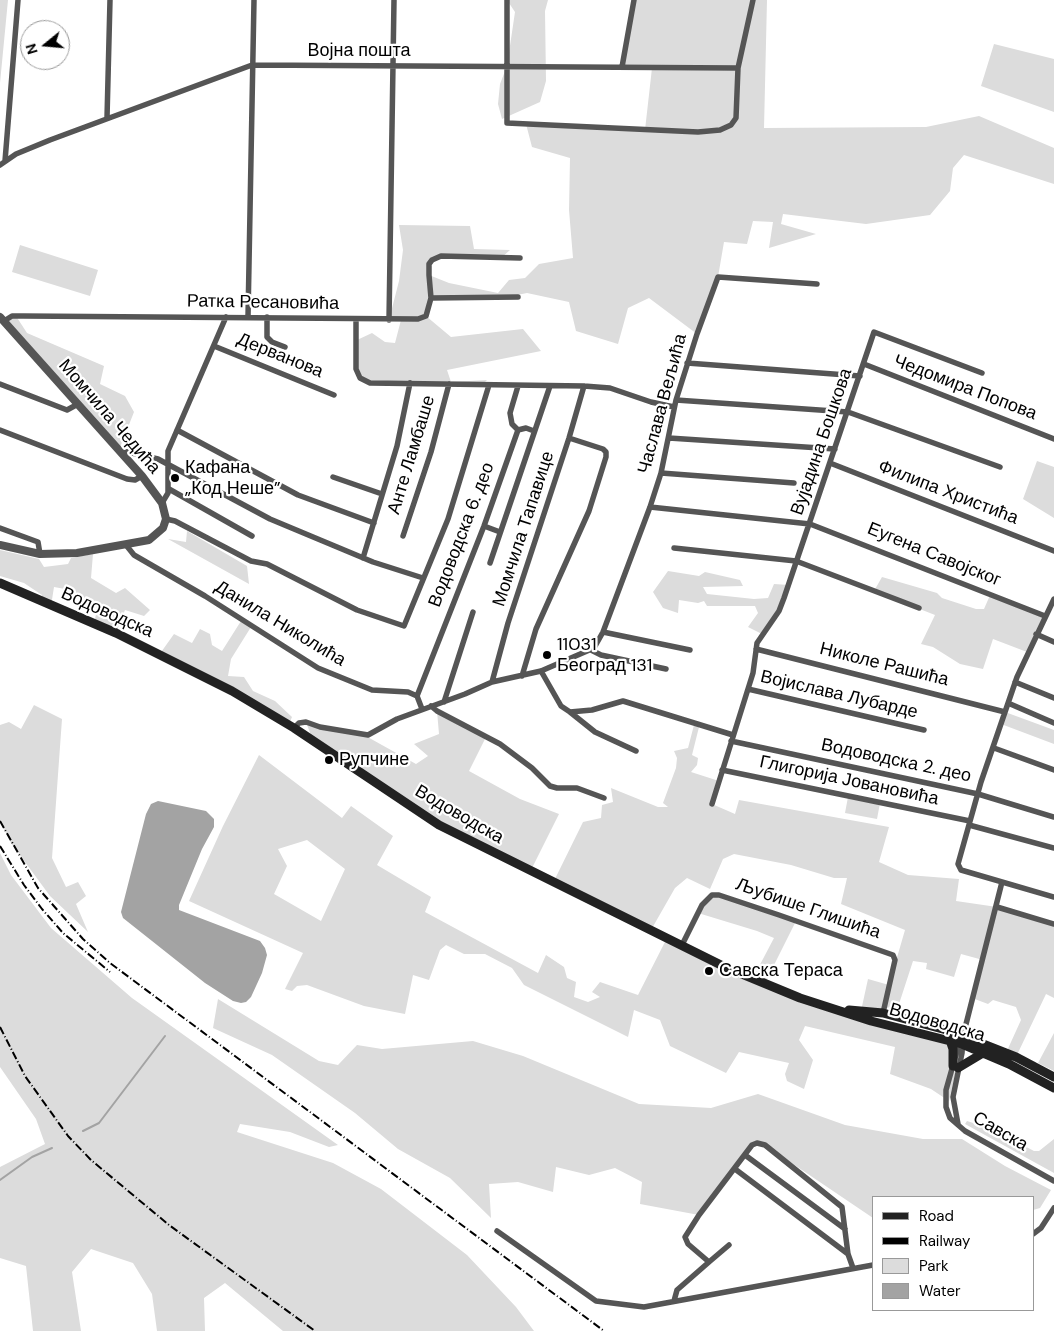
<!DOCTYPE html>
<meta charset="utf-8">
<style>
body{margin:0}
#map{position:relative;width:1054px;height:1331px;overflow:hidden;background:#fff;font-family:"DM Sans",sans-serif}
canvas{display:block}
.legend{position:absolute;left:872px;top:1196px;width:162px;height:115px;box-sizing:border-box;background:#fff;border:1px solid #999;margin:0;padding:6px 9px;list-style:none;font-size:15px;color:#000}
.legend li{display:flex;align-items:center;gap:10px;height:25px}
.legend b{width:25px;border:1px solid #999}
.north{position:absolute;left:20px;top:20px;width:50px;height:50px;box-sizing:border-box;background:#fff;border:1px solid #999;border-radius:50%;rotate:253deg;font-size:14px;font-weight:700;line-height:20px;text-align:center;color:#000}
.north::after{content:'';display:block;margin:auto;width:18px;height:22px;background:#000;clip-path:polygon(50% 0,100% 100%,50% 72%,0 100%)}
</style>
<div id="map">
<canvas width="1054" height="1331"></canvas>
<ul class="legend">
<li><b style="height:6px;background:#222"></b>Road</li>
<li><b style="height:6px;background:#000"></b>Railway</li>
<li><b style="height:14px;background:#dcdcdc"></b>Park</li>
<li><b style="height:14px;background:#a3a3a3"></b>Water</li>
</ul>
<div class="north">N</div>
</div>
<script>
const g = document.querySelector('canvas').getContext('2d');
g.lineJoin = 'round';
function fill(path, color) {
  g.fillStyle = color;
  g.fill(path, 'evenodd');
}
function toPath(rows) {
  const path = new Path2D();
  for (const r of rows) {
    path.moveTo(r[0], r[1]);
    for (let i = 2; i < r.length; i += 2) path.lineTo(r[i], r[i + 1]);
  }
  return path;
}
function stroke(path, color, width, dash) {
  g.strokeStyle = color;
  g.lineWidth = width;
  g.lineCap = dash ? 'butt' : 'round';
  g.setLineDash(dash || []);
  g.stroke(path);
}
function drawText(font, color, halo, rows, align = 'center') {
  g.font = font + ' "DM Sans",sans-serif';
  g.lineWidth = 4.5;
  g.setLineDash([]);
  g.textBaseline = 'middle';
  g.strokeStyle = halo;
  g.fillStyle = color;
  for (const [text, x, y, turn = 0] of rows) {
    g.save();
    g.translate(x, y);
    g.rotate((+turn || 0) * Math.PI / 180);
    g.textAlign = isNaN(turn) ? turn : align;
    if (halo) g.strokeText(text, 0, 0);
    g.fillText(text, 0, 0);
    g.restore();
  }
}
const green = toPath([
 [0,0,8,0,0,83],
 [507,0,548,0,545,11,546,81,540,102,502,119,498,104,500,84,507,66,515,12],
 [634,0,767,0,764,128,926,127,979,116,1054,148,1054,184,964,155,953,168,950,191,930,215,866,224,783,214,781,224,816,234,769,248,773,222,753,221,747,244,724,242,718,277,697,334,649,298,628,308,618,344,576,331,569,302,527,293,502,298,432,298,426,316,451,337,523,329,541,351,447,370,451,382,487,380,483,384,370,383,357,373,357,340,372,333,385,342,395,343,401,320,389,320,399,281,403,250,399,225,470,226,474,249,510,250,501,258,441,256,432,260,429,275,449,283,498,293,509,280,525,278,539,264,573,258,569,210,570,158,532,147,526,124,645,130,652,68,622,67],
 [994,44,1054,59,1054,112,981,86],
 [20,245,98,270,90,296,12,272],
 [16,316,27,333,104,366,100,384,125,396,134,412,119,450,4,321],
 [1037,461,1054,467,1054,518,1023,499],
 [187,531,247,566,249,584,168,539,186,542],
 [0,550,39,559,44,567,68,564,71,558,93,554,91,578,116,593,125,588,150,610,144,616,125,610,116,633,94,624,97,609,94,602,76,598,76,591,54,587,51,606,40,601,42,595,24,583,0,576],
 [668,571,699,576,705,572,740,580,743,586,703,587,707,594,754,599,768,598,774,584,789,585,784,598,762,634,748,627,758,613,755,606,707,606,704,601,698,603,679,600,678,613,663,608,653,592],
 [882,577,937,593,942,598,976,609,984,609,991,593,1045,616,1027,652,993,639,983,669,960,664,933,647,921,644,935,615,874,591],
 [241,621,251,627,231,659,228,676,244,677,253,691,275,701,292,717,289,724,159,655,174,634,192,643,200,629,210,634,212,645,222,651],
 [34,705,62,719,52,858,66,887,78,882,86,896,76,904,88,932,50,896,11,843,0,821,0,725,9,722,21,729],
 [437,711,486,737,469,771,520,799,559,814,530,872,482,848,313,741,306,722,364,735,416,764,428,756,414,744,439,734],
 [1005,712,1054,730,1054,744,1001,724],
 [694,725,699,727,692,755,698,758,697,765,691,772,719,781,712,804,735,814,739,800,889,827,879,862,908,875,959,879,956,901,997,907,1054,924,1054,998,1046,994,1016,1057,1006,1053,1021,1020,1016,1007,993,1000,988,1004,972,998,983,960,961,954,954,977,926,969,927,963,913,961,899,1004,884,1009,861,1011,868,979,889,985,905,930,841,904,847,878,834,878,791,865,734,854,723,859,710,889,687,878,675,888,651,930,553,883,583,822,601,818,602,805,613,802,611,788,658,807,668,807,663,803,676,768,677,758,674,751,688,748],
 [259,755,342,818,351,806,393,836,377,865,431,897,425,912,538,973,546,955,564,967,567,978,576,982,574,997,588,1002,600,997,592,992,600,982,638,995,667,938,765,985,950,1040,953,1049,955,1075,949,1101,931,1089,890,1074,895,1047,805,1026,799,1040,813,1060,804,1089,787,1081,785,1074,789,1063,739,1052,726,1073,670,1046,660,1020,634,1010,628,1037,524,985,512,968,485,954,464,954,446,945,440,950,429,980,413,975,405,1014,364,1006,307,985,297,986,292,991,285,989,303,953,189,901,223,826],
 [307,840,345,869,321,921,274,894,287,866,278,849],
 [848,797,880,803,877,819,845,813],
 [0,853,11,875,51,928,132,998,338,1145,329,1147,290,1132,240,1124,237,1132,333,1163,381,1189,467,1255,516,1307,534,1331,283,1331,225,1283,204,1298,205,1331,157,1331,152,1294,133,1263,91,1249,72,1272,81,1331,33,1331,26,1266,0,1258,0,1167,45,1144,36,1119,0,1067],
 [712,895,796,921,766,981,754,976,774,938,757,931,698,913],
 [218,999,319,1061,338,1065,357,1045,382,1049,473,1041,523,1056,639,1104,711,1108,758,1094,845,1125,923,1139,962,1139,1005,1166,1051,1190,1040,1208,1033,1210,1033,1197,873,1197,873,1218,765,1145,757,1143,699,1215,640,1204,642,1182,615,1168,589,1175,556,1167,553,1192,518,1182,489,1184,491,1218,450,1178,398,1149,355,1113,272,1055,213,1028],
 [1054,1033,1054,1071,1038,1063],
 [967,1121,992,1129,1034,1151,1039,1151,1054,1139,1054,1173,965,1124]
]);
const water = toPath([
 [158,801,206,811,214,819,214,827,202,849,179,905,179,910,260,941,265,948,267,955,262,973,251,997,246,1002,241,1003,233,1001,205,983,123,918,121,912,146,814,151,804]
]);
const stream = toPath([
 [83,1131,99,1123,165,1036],
 [0,1180,32,1157,52,1148]
]);
const minor = toPath([
 [507,0,507,123,698,132,720,130,731,125,736,118,738,68,753,0],
 [622,67,634,0],
 [107,118,110,0],
 [5,161,18,0],
 [0,165,16,154,50,140,252,65,738,68],
 [431,298,518,297],
 [248,317,254,0],
 [267,317,267,337,272,342,285,347],
 [356,319,356,369,360,378,370,383,584,386,610,388,651,402,674,407],
 [389,320,394,0],
 [4,321,12,316,23,316,418,319,426,316,431,298,429,275,429,264,432,260,441,256,520,258],
 [214,346,334,395],
 [687,363,860,376],
 [864,364,1054,439],
 [0,384,67,410,78,404],
 [676,400,848,412,1000,467],
 [0,430,127,479,135,480,142,476],
 [177,430,298,495,374,523],
 [518,430,526,428,534,431],
 [669,438,835,449],
 [119,450,158,459,270,519,373,562,423,578],
 [830,463,1054,551],
 [661,473,794,483],
 [333,477,382,494],
 [169,489,252,536],
 [162,503,168,493,168,451,226,317],
 [650,507,810,524,1045,616],
 [166,519,175,521,251,561,267,564,357,610,404,626,448,519,489,385],
 [484,526,500,532],
 [0,528,38,542,40,554],
 [403,536,431,452,449,384],
 [126,545,134,555,205,596,318,668,372,690,408,692,417,696,422,709],
 [674,548,796,561,919,608],
 [363,558,397,446,410,383],
 [490,563,550,386],
 [1054,599,1017,677,981,782,958,864,961,870,1054,897],
 [603,632,690,650],
 [1036,634,1054,642],
 [756,649,1005,712],
 [591,650,601,655,666,669],
 [541,671,561,706,570,712,592,710,623,701,733,735],
 [522,676,536,629,589,511,606,457,606,452,603,449,569,438],
 [492,682,508,623,569,438,584,386],
 [1015,682,1054,698],
 [748,689,924,730],
 [417,696,484,526,518,430,512,424,510,413,518,386],
 [444,702,473,612],
 [1008,703,1054,723],
 [431,706,437,711,500,744,532,768,550,786,557,788,577,788,604,798],
 [570,712,595,732,636,751],
 [294,728,299,723,306,722,320,727,368,735,397,719,465,694,492,682,541,671,594,648,603,632,650,507,661,473,676,400,697,334,718,277,817,284],
 [731,741,978,794,1054,817],
 [994,748,1054,770],
 [722,770,970,821],
 [712,804,753,673,757,643,779,611,784,598,874,332,982,373],
 [969,825,1054,848],
 [997,907,1054,924],
 [682,945,702,905,712,895,719,895,779,915,893,955,895,960,883,1013],
 [962,1044,957,1051,946,1090,946,1107,950,1118,965,1131,1054,1181],
 [958,1124,953,1097,962,1053,963,1036,1002,882],
 [745,1155,845,1229],
 [735,1169,848,1254],
 [497,1231,596,1301,644,1307,873,1265],
 [1033,1234,1041,1228,1054,1208],
 [709,1262,729,1245],
 [674,1301,677,1290,709,1262,688,1244,685,1237,699,1215,752,1145,757,1143,765,1145,842,1207,848,1254,853,1268]
]);
const tertiary = toPath([
 [0,317,142,476,162,503,166,519,163,528,149,540,77,553,40,554,0,545]
]);
const secondary = toPath([
 [0,583,116,633,232,691,294,728,439,825,725,967,800,998,871,1021,962,1044,1009,1064,1054,1088],
 [849,1010,883,1013,950,1031,1016,1057,1054,1077],
 [950,1040,953,1049,953,1066],
 [958,1068,983,1053]
]);
const rail = toPath([
 [0,821,38,888,83,939,110,963,604,1331],
 [0,846,24,885,42,909,63,933,110,972],
 [0,1027,25,1076,68,1136,91,1160,169,1225,315,1331]
]);
const markers = [
 [175,478,5,"#000"],
 [547,655,5,"#000"],
 [329,760,5,"#000"],
 [709,971,5,"#000"]
];
const streetNames = [
 ["Војна пошта",359,51],
 ["Ратка Ресановића",263,303,1],
 ["Дерванова",280,356,22],
 ["Чедомира Попова",965,388,21],
 ["Часлава Вељића",663,404,-75],
 ["Момчила Чедића",109,417,49],
 ["Вујадина Бошкова",822,442,-71],
 ["Анте Ламбаше",412,455,-73],
 ["Филипа Христића",948,493,21],
 ["Момчила Тапавице",524,529,-72],
 ["Водоводска 6. део",462,535,-69],
 ["Еугена Савојског",934,555,22],
 ["Водоводска",107,613,24],
 ["Данила Николића",280,624,31],
 ["Николе Рашића",884,665,14],
 ["Војислава Лубарде",839,695,13],
 ["Водоводска 2. део",896,761,12],
 ["Глигорија Јовановића",849,781,12],
 ["Водоводска",459,815,30],
 ["Љубише Глишића",808,909,19],
 ["Водоводска",937,1023,16],
 ["Савска",1000,1132,30]
];
const poiNames = [
 ["Кафана",185,468],
 ["„Код Неше”",185,489],
 ["11031",557,645],
 ["Београд 131",557,666],
 ["Рупчине",339,760],
 ["Савска Тераса",719,971]
];
fill(green, '#dcdcdc');
fill(water, '#a3a3a3');
stroke(stream, '#a3a3a3', 2);
stroke(minor, '#555', 5.5);
stroke(tertiary, '#555', 8);
stroke(secondary, '#222', 9);
stroke(rail, '#000', 2, [8, 2.5, 1, 2.5]);
for (const [x, y, r, color] of markers) {
  const dot = new Path2D();
  dot.arc(x, y, r, 0, 2 * Math.PI);
  g.fillStyle = color;
  g.fill(dot);
  stroke(dot, '#fff', 2);
}
drawText('18px', '#000', '#fff', streetNames);
drawText('18px', '#000', '#fff', poiNames, 'left');
</script>
